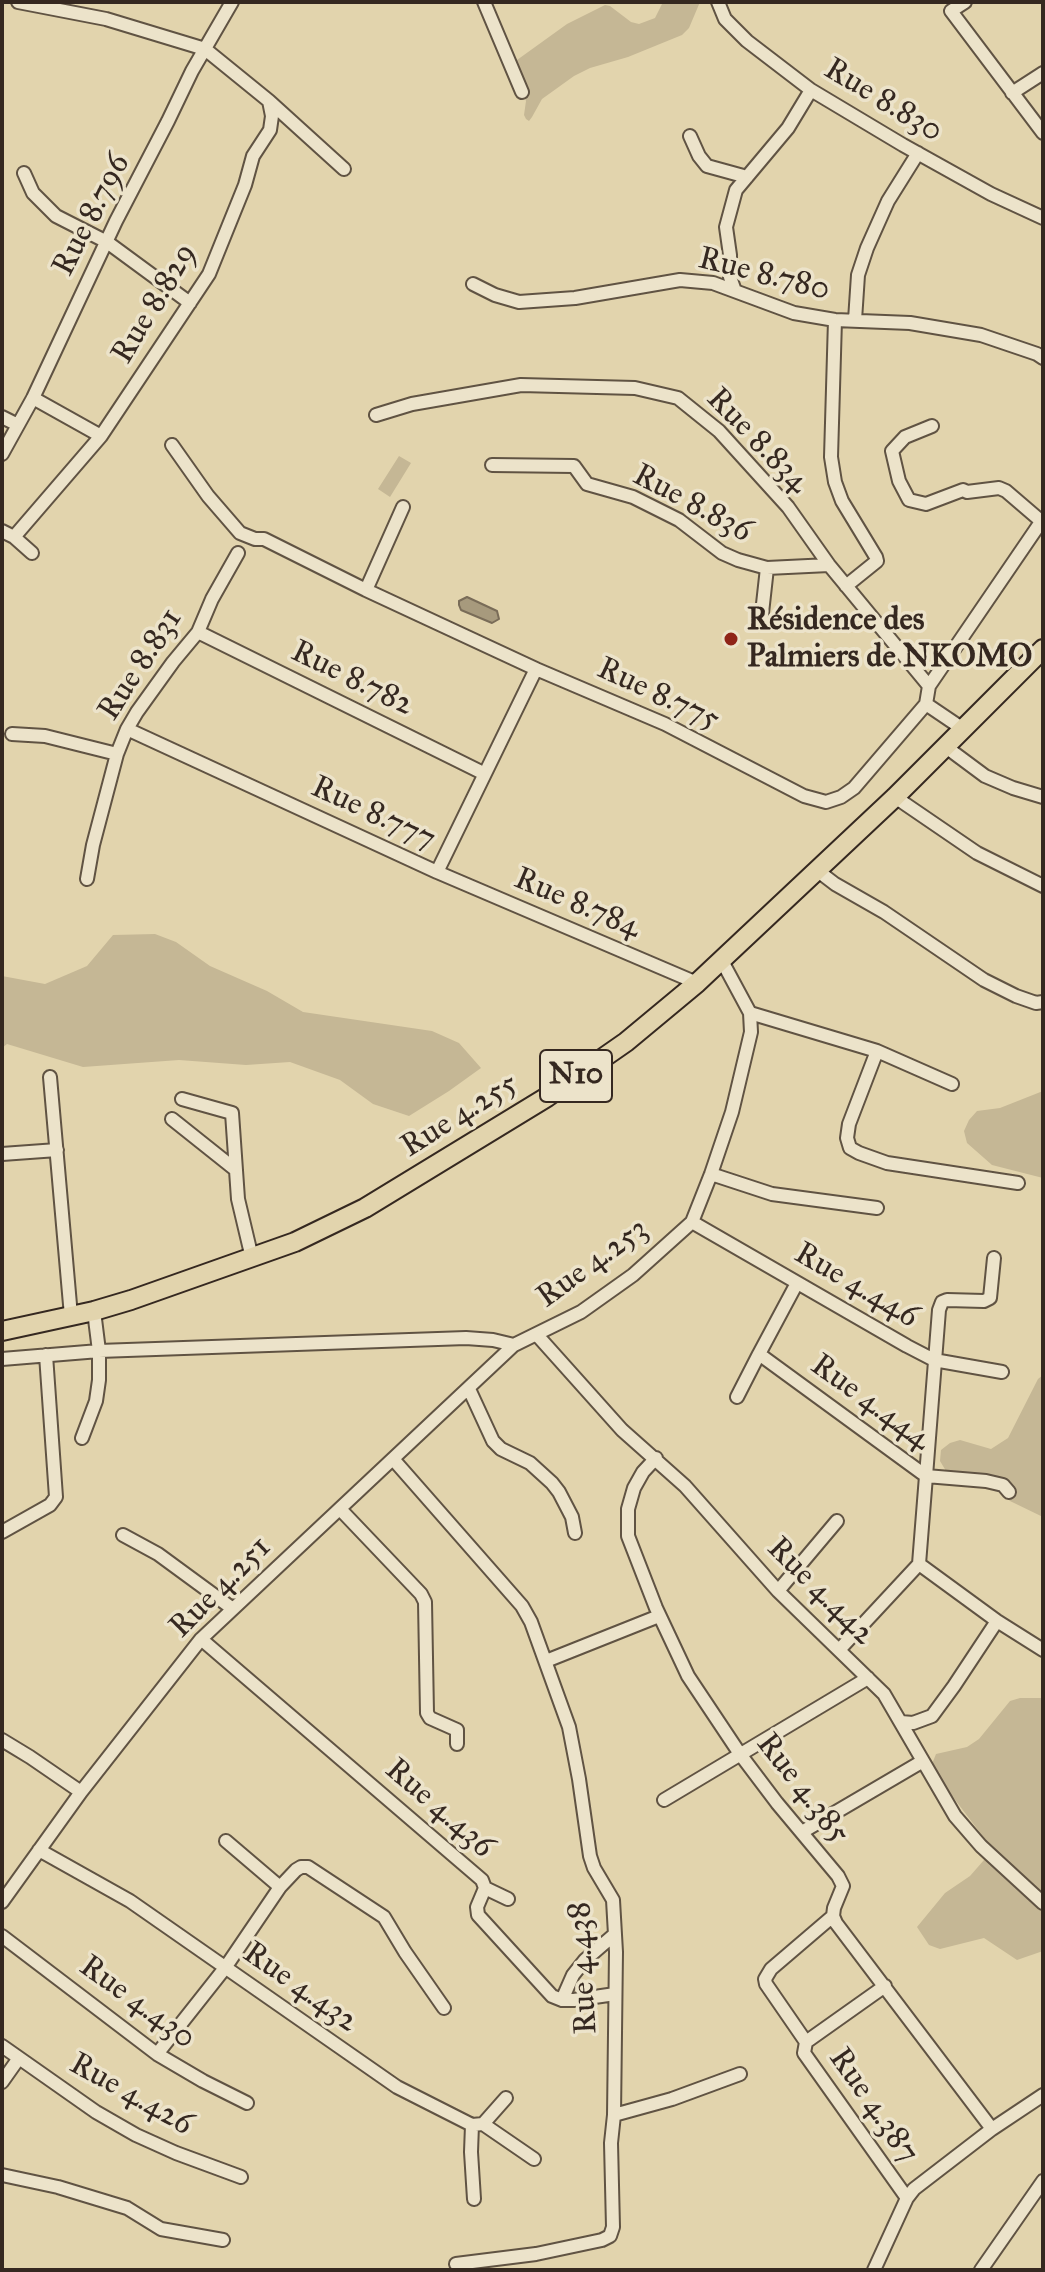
<!DOCTYPE html>
<meta charset="utf-8">
<style>
body{margin:0}
#map{position:relative;width:1045px;height:2272px;overflow:hidden;background:#e2d4ad;font-family:"IM FELL Great Primer",serif}
canvas{display:block}
.frame{position:absolute;inset:0;border:4px solid #352820;pointer-events:none}
</style>
<div id="map">
<canvas width="1045" height="2272"></canvas>
<div class="frame"></div>
</div>
<script>
const g = document.querySelector('canvas').getContext('2d');
g.lineJoin = 'round';
function fill(path, color) {
  g.fillStyle = color;
  g.fill(path, 'evenodd');
}
function toPath(rows) {
  const path = new Path2D();
  for (const r of rows) {
    path.moveTo(r[0], r[1]);
    for (let i = 2; i < r.length; i += 2) path.lineTo(r[i], r[i + 1]);
  }
  return path;
}
function stroke(path, color, width, dash) {
  g.strokeStyle = color;
  g.lineWidth = width;
  g.lineCap = dash ? 'butt' : 'round';
  g.setLineDash(dash || []);
  g.stroke(path);
}
function drawText(font, color, halo, rows, align = 'center') {
  g.font = font + ' "IM FELL Great Primer",serif';
  g.lineWidth = 7;
  g.setLineDash([]);
  g.textBaseline = 'middle';
  g.strokeStyle = halo;
  g.fillStyle = color;
  for (const [text, x, y, turn = 0] of rows) {
    g.save();
    g.translate(x, y);
    g.rotate((+turn || 0) * Math.PI / 180);
    g.textAlign = isNaN(turn) ? turn : align;
    if (halo) g.strokeText(text, 0, 0);
    g.fillText(text, 0, 0);
    g.restore();
  }
}
const green = toPath([
 [663,2,700,2,689,28,682,35,628,57,590,68,574,76,542,99,532,117,529,121,526,119,524,115,526,101,518,78,517,60,567,24,605,5,610,6,631,22,639,24,655,18],
 [399,456,411,463,390,497,378,489],
 [155,934,176,942,210,966,267,991,303,1012,432,1031,459,1043,481,1068,449,1091,409,1116,373,1104,340,1080,290,1062,246,1065,179,1060,83,1067,7,1044,2,1048,2,976,45,984,87,966,113,935],
 [1043,1091,1043,1178,992,1165,967,1143,964,1131,969,1120,977,1111,1000,1108],
 [1043,1375,1043,1517,1010,1501,986,1481,977,1477,946,1471,940,1461,941,1450,950,1443,960,1440,991,1449,1008,1438,1038,1379],
 [1020,1698,1041,1698,1043,1700,1043,1951,1017,1960,984,1938,940,1949,929,1945,917,1927,945,1893,970,1876,984,1860,988,1843,943,1784,932,1764,936,1754,967,1747,979,1739,1010,1701]
]);
const water = toPath([
 [467,597,497,611,499,619,492,623,461,610,459,605,459,601,467,597]
]);
const minor = toPath([
 [484,2,522,92],
 [718,2,725,19,747,41,811,90,903,145,991,194,1043,218],
 [965,2,951,11,1043,133],
 [1012,93,1043,73],
 [269,101,344,169],
 [690,136,699,156,707,166,747,177],
 [24,173,33,193,56,216,107,242,190,303],
 [473,284,495,295,519,302,575,298,680,280,713,283,794,313,835,320,910,323,981,335,1037,354,1043,358],
 [735,291,730,277,730,255,726,227,736,190,788,128,811,90],
 [835,320,831,457,835,482,842,501,876,557,877,561,846,586],
 [855,320,858,275,867,248,888,201,918,153],
 [33,398,101,436],
 [376,415,412,404,521,385,635,388,678,398,719,431,788,507,829,565,929,686],
 [2,417,18,425],
 [932,426,905,437,892,451,899,481,909,500,926,504,963,490,967,492,999,488,1006,491,1041,521],
 [172,445,208,496,240,533,255,539,264,539,366,590,536,669,665,724,804,796,826,802,841,797,854,788,926,704,929,686,1043,519],
 [2,454,33,398,116,221,168,121,192,71,232,2],
 [492,465,574,466,587,484,633,497,679,520,722,553,738,560,767,568,829,565],
 [2,531,14,537,32,553],
 [14,537,101,436,209,274,245,185,253,156,270,130,272,116,269,101,205,49,106,19,18,2],
 [366,590,403,507],
 [761,622,767,568],
 [198,632,483,773],
 [926,704,963,729],
 [127,729,437,872,536,669],
 [12,734,45,736,117,754,127,729,137,712,173,662,198,632,212,599,238,553],
 [946,747,985,776,1013,788,1043,797],
 [895,797,977,853,1043,886],
 [818,871,835,884,884,912,984,980,1016,996,1036,1003,1043,1002],
 [437,872,697,983],
 [87,879,93,845,117,754],
 [750,1013,877,1051,849,1124,847,1138,850,1148,859,1153,887,1163,1018,1183],
 [877,1051,952,1084],
 [50,1077,71,1316],
 [182,1099,232,1113,238,1199,252,1258],
 [172,1119,236,1170],
 [2,1154,57,1150],
 [711,1174,772,1194,877,1208],
 [692,1222,907,1346,934,1360,1002,1372],
 [994,1258,990,1298,984,1301,947,1300,942,1302,939,1310,926,1476,986,1481,1003,1485,1009,1492],
 [797,1283,759,1354,926,1476,919,1564,839,1650],
 [537,1335,622,1430,685,1486,778,1591,884,1694,955,1816,981,1846,1043,1903],
 [2,1359,99,1351,466,1338,493,1340,514,1345,581,1312,633,1275,692,1222,711,1174,732,1112,751,1032,750,1013,722,961],
 [469,1389,493,1441,501,1449,530,1463,552,1483,559,1492,572,1517,575,1533],
 [737,1397,759,1354],
 [82,1438,96,1401,99,1380,99,1351,94,1311],
 [656,1458,643,1472,634,1488,628,1509,628,1536,656,1608,688,1676,740,1754,777,1803,838,1876,843,1886,834,1908,833,1916,836,1923,992,2129],
 [393,1459,522,1606,531,1622,569,1727,579,1779,590,1856,594,1868,613,1900,616,1952,614,2115,611,2143,613,2227,610,2236,602,2240,536,2254,456,2264],
 [340,1509,421,1594,425,1602,427,1713,430,1718,457,1730,457,1744],
 [2,1532,50,1505,56,1497,46,1355],
 [123,1535,158,1554,233,1609],
 [919,1564,997,1621,1043,1650],
 [778,1591,837,1521],
 [201,1639,482,1880,485,1888,477,1907,478,1915,552,1996,562,2000,574,2000,615,1994],
 [546,1661,659,1616],
 [901,1722,913,1723,932,1716,954,1686,997,1621],
 [2,1740,30,1757,81,1792],
 [664,1800,868,1678],
 [802,1832,923,1761],
 [226,1841,280,1887],
 [39,1850,130,1901,397,2087,472,2125,483,2124,534,2159],
 [485,1888,508,1899],
 [2,1902,81,1792,201,1639,514,1345],
 [2,1936,157,2054,203,2081,247,2103],
 [885,1986,806,2042,804,2053,907,2198],
 [562,2000,573,1975,585,1960,615,1934],
 [806,2042,766,1984,765,1979,771,1969,833,1916],
 [2,2046,96,2112,136,2135,176,2153,241,2177],
 [157,2054,225,1968,280,1887,296,1870,301,1867,308,1867,384,1917,405,1952,444,2008],
 [2,2082,19,2058],
 [614,2115,672,2099,740,2074],
 [483,2124,506,2098],
 [472,2125,471,2152,474,2199],
 [2,2175,58,2187,127,2208,161,2229,223,2240],
 [874,2270,907,2198,914,2189,992,2129,1043,2095],
 [981,2270,1043,2181]
]);
const highway = toPath([
 [2,1331,94,1311,131,1300,295,1242,365,1208,547,1097,626,1042,697,983,895,797,1043,649]
]);
const markers = [
 [731,639,8,"#8f2418"]
];
const shields = [
 [576,1076,72]
];
const shieldNames = [
 ["N10",576,1076]
];
const streetNames = [
 ["Rue 8.830",883,101,31],
 ["Rue 8.796",92,215,-63],
 ["Rue 8.780",764,275,14],
 ["Rue 8.829",155,304,-59],
 ["Rue 8.834",757,441,46],
 ["Rue 8.836",692,504,28],
 ["Rue 8.831",141,665,-57],
 ["Rue 8.782",352,679,26],
 ["Rue 8.775",658,695,25],
 ["Rue 8.777",373,814,25],
 ["Rue 8.784",577,904,23],
 ["Rue 4.255",460,1116,-32],
 ["Rue 4.253",593,1264,-36],
 ["Rue 4.446",856,1286,30],
 ["Rue 4.444",870,1403,36],
 ["Rue 4.251",221,1588,-45],
 ["Rue 4.442",820,1592,45],
 ["Rue 4.385",802,1789,52],
 ["Rue 4.436",439,1809,41],
 ["Rue 4.438",584,1968,-93],
 ["Rue 4.432",300,1988,35],
 ["Rue 4.430",137,2003,36],
 ["Rue 4.426",131,2095,29],
 ["Rue 4.387",873,2106,55]
];
const poiNames = [
 ["Résidence des",747,621],
 ["Palmiers de NKOMO",747,658]
];
fill(green, '#c5b795');
fill(water, '#a79a7d');
stroke(water, '#796c58', 2);
stroke(minor, '#605343', 16);
stroke(highway, '#352820', 22);
stroke(minor, '#ece3ca', 12);
stroke(highway, '#e2d4ad', 18);
for (const [x, y, r, color] of markers) {
  const dot = new Path2D();
  dot.arc(x, y, r, 0, 2 * Math.PI);
  g.fillStyle = color;
  g.fill(dot);
  stroke(dot, '#ece3ca', 3);
}
for (const [x, y, w] of shields) {
  const box = new Path2D();
  box.roundRect(x - w / 2, y - 26, w, 52, 6);
  g.fillStyle = '#ece3ca';
  g.fill(box);
  stroke(box, '#352820', 2);
}
drawText('bold 30px', '#352820', null, shieldNames);
drawText('32px', '#352820', '#ece3ca', streetNames);
drawText('bold 32px', '#352820', '#ece3ca', poiNames, 'left');
</script>
